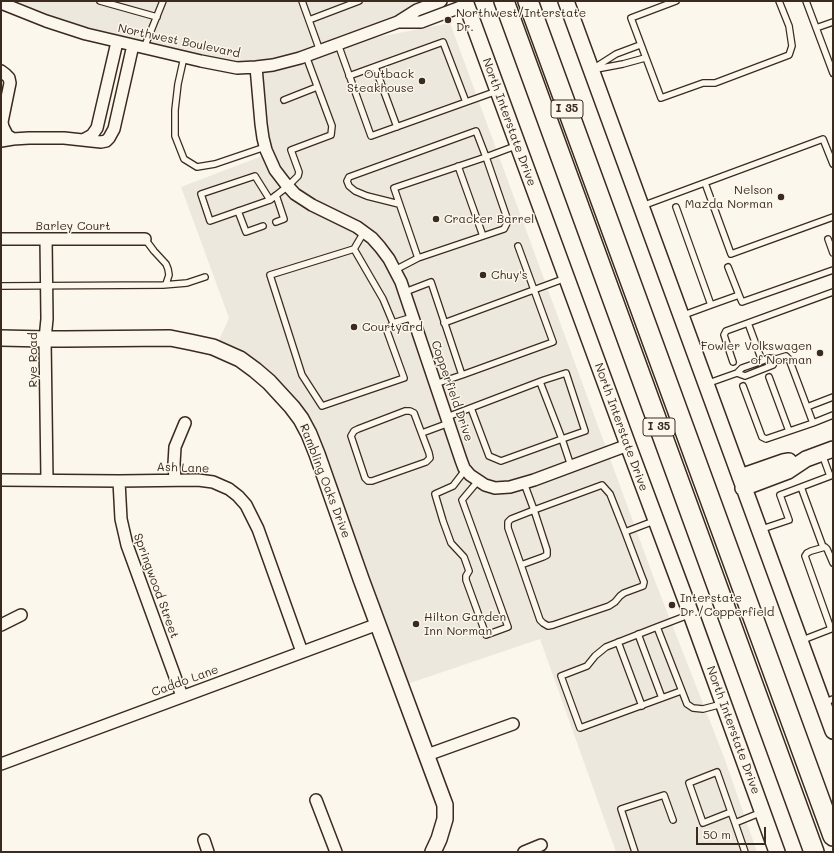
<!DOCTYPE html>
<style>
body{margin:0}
#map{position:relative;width:834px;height:853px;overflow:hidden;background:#fbf7ec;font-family:Mali,sans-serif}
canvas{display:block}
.frame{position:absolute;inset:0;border:2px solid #3b2a1e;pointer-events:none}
.scale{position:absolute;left:696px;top:827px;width:70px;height:18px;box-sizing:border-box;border:2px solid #3b2a1e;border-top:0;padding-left:5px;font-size:12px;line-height:14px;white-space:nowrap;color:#3b2a1e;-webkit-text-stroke:3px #fbf7ec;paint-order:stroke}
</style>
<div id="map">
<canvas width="834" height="853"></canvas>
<div class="frame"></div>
<div class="scale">50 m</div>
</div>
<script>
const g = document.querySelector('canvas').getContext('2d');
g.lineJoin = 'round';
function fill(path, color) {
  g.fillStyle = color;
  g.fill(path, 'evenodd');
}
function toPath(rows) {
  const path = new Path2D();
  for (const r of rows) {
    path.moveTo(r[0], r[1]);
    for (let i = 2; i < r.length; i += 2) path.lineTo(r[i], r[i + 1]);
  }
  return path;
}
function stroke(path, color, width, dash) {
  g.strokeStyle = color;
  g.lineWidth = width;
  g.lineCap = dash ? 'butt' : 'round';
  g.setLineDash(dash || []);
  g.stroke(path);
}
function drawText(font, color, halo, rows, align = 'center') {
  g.font = font + ' Mali,sans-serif';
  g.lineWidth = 3;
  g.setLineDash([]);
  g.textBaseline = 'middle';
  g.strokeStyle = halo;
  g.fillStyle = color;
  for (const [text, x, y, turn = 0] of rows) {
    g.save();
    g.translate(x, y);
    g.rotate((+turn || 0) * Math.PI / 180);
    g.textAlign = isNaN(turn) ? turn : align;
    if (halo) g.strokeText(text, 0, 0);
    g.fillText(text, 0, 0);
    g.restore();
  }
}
const built = toPath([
 [8,1,432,1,345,38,280,60,247,64,220,62,105,34,59,21],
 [450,23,655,581,724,757,757,852,616,852,596,796,540,639,407,684,329,470,249,357,219,340,229,318,181,187,270,153,264,118,263,73,287,68,363,40]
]);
const lane = toPath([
 [100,1,157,17],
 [302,1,320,51],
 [676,1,631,18,661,98,703,83,715,83,789,55,792,46,789,26,779,1],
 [806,1,833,73],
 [309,20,359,1],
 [816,28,833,22],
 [338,44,371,136,497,91],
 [640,45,616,54,591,70,623,64,645,58],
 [144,48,163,1],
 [184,57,178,84,175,110,175,136,184,159,197,167,215,164,265,147],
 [375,67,397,127],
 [349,76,443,42,466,102],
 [284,100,317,87],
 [458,166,483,236],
 [705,183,731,254,833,217],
 [276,195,284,219,276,222],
 [270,200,255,176,201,194,210,221,270,200,288,186,298,176,299,172,291,150,331,135,332,126,306,56],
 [399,204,367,196,355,191,349,186,347,181,349,177,476,131,486,157,394,188,418,258],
 [642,206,823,139,833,164],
 [676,207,711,305,739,295,742,302,833,270],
 [238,211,246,232,263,226],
 [364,232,354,249,270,275,302,375,322,406,404,378,387,331,393,323,413,317],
 [145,239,154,251,166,264,168,269,169,275,166,284],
 [828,239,833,253],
 [354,249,383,299,393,323],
 [728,267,739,295],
 [395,270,418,258,504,229,508,221,486,157,518,145],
 [1,286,163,285,187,283,205,277],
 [405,292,431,282,462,375,435,384],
 [681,316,711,305],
 [444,323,566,278],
 [776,359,786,356,789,359,813,423,833,415],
 [762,361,748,323,833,292],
 [733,362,724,335,726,331,748,323],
 [462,375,553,342,518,246],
 [769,377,789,431],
 [706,384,737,373,742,368,762,361,769,358,776,359,773,365,745,376,737,373],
 [743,386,762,437,766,439,813,423],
 [807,407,833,397],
 [471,408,489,456,501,461,562,439,540,382],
 [405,411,410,411,414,413,429,453,430,458,426,462,372,481,368,481,365,478,351,436,354,431,358,429,405,411],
 [447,417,544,380,566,373,585,431,562,439,571,466],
 [422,433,449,423],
 [822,454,830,476],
 [466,469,453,486,435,494,443,521,451,543,464,557,469,571,466,576,466,580,486,635,508,627,462,500,478,481],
 [524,483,534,510,602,485,610,494,625,532,654,521],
 [801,487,823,547],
 [759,530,789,520,780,495,833,475],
 [521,565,543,557,547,555,547,550,534,510,511,519,508,522,508,528,521,565,540,620,543,623,548,626,553,625,609,606,615,602,620,596,624,593,643,586,644,582,642,577,625,532],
 [691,614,657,627,687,704,693,708,703,709,722,704],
 [657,627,606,647,595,656,587,666,561,676,580,728,681,691],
 [638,634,662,698],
 [800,641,831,629,805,556,807,553,811,551,825,547,827,549,833,563],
 [618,642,642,706],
 [823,703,833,699],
 [731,812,703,823,689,783,717,772,731,812,735,823],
 [635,852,621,809,664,795,673,820],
 [745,852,735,823,762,812]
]);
const street = toPath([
 [1,3,46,21,86,34,201,61,237,68,256,67,273,65,300,58,398,22,417,10,441,1],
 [399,22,421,22,466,5],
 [256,67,261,124,263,138,266,150,275,170,285,183,295,194,312,205,357,227,372,238,380,247,389,259,401,282,461,460,464,468,470,475,485,485,495,488,510,487,534,480,628,445],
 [1,71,5,74,9,78,10,83,2,122,3,127,7,135,13,139],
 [83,140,92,135,97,128,117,42],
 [1,141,13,139,29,138,64,138,101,142,106,141,109,138,114,129,133,45],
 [1,239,145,239],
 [46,239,47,319,45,339,47,480],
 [1,480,119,481,198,480,213,482,229,489,238,496,246,505,258,529,302,652],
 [175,480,174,464,175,447,185,423],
 [119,481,121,519,127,545,182,696],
 [1,625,21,615],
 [427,755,513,724],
 [1,764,378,624],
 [316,800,336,852],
 [204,840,208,852],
 [524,852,541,845]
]);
const secondary = toPath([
 [465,1,628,445,691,614,777,852],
 [566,1,833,731],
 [1,338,45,339,65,339,170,338,190,342,213,347,240,359,255,370,269,382,292,407,301,419,309,434,317,454,361,579,442,797,445,805,445,819,439,839,433,852],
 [740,477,783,462,789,461],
 [743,488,788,471,806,459,833,449]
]);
const highway = toPath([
 [504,1,814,852],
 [528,1,833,836]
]);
const markers = [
 [448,20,4,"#3b2a1e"],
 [422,81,4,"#3b2a1e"],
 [781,197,4,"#3b2a1e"],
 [436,219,4,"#3b2a1e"],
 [483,275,4,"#3b2a1e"],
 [354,327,4,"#3b2a1e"],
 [820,353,4,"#3b2a1e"],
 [672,605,4,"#3b2a1e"],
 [416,624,4,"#3b2a1e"]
];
const shields = [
 [567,109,32],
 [659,427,32]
];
const shieldNames = [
 ["I 35",567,109],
 ["I 35",659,427]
];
const poiNames = [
 ["Northwest/Interstate",456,13],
 ["Dr.",456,27],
 ["Outback",414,74,"right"],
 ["Steakhouse",414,88,"right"],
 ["Nelson",773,190,"right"],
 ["Mazda Norman",773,204,"right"],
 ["Cracker Barrel",444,219],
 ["Chuy's",491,275],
 ["Courtyard",362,327],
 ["Fowler Volkswagen",812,346,"right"],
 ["of Norman",812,360,"right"],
 ["Interstate",680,598],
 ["Dr./Copperfield",680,612],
 ["Hilton Garden",424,617],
 ["Inn Norman",424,631]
];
const streetNames = [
 ["Northwest Boulevard",179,41,12],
 ["North Interstate Drive",509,122,70],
 ["Barley Court",73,226],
 ["Rye Road",33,360,-90],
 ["Copperfield Drive",452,391,71],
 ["North Interstate Drive",621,427,70],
 ["Ash Lane",183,468,2],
 ["Rambling Oaks Drive",325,481,69],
 ["Springwood Street",156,586,70],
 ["Caddo Lane",185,681,-20],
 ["North Interstate Drive",733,730,70]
];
fill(built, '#ede8dd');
stroke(lane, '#3b2a1e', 8);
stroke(street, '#3b2a1e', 14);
stroke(secondary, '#3b2a1e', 18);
stroke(highway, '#3b2a1e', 22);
stroke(lane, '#fbf7ec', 5.5);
stroke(street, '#fbf7ec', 11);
stroke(secondary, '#fbf7ec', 15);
stroke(highway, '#fbf7ec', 19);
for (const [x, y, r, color] of markers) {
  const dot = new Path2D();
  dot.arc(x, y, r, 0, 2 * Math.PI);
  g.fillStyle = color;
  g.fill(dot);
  stroke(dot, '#fbf7ec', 1.5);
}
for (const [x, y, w] of shields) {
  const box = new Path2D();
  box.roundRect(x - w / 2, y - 9, w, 18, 3);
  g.fillStyle = '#fbf7ec';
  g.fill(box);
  stroke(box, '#3b2a1e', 1);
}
drawText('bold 11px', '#3b2a1e', null, shieldNames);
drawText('12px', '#3b2a1e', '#fbf7ec', poiNames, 'left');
drawText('12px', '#3b2a1e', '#fbf7ec', streetNames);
</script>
